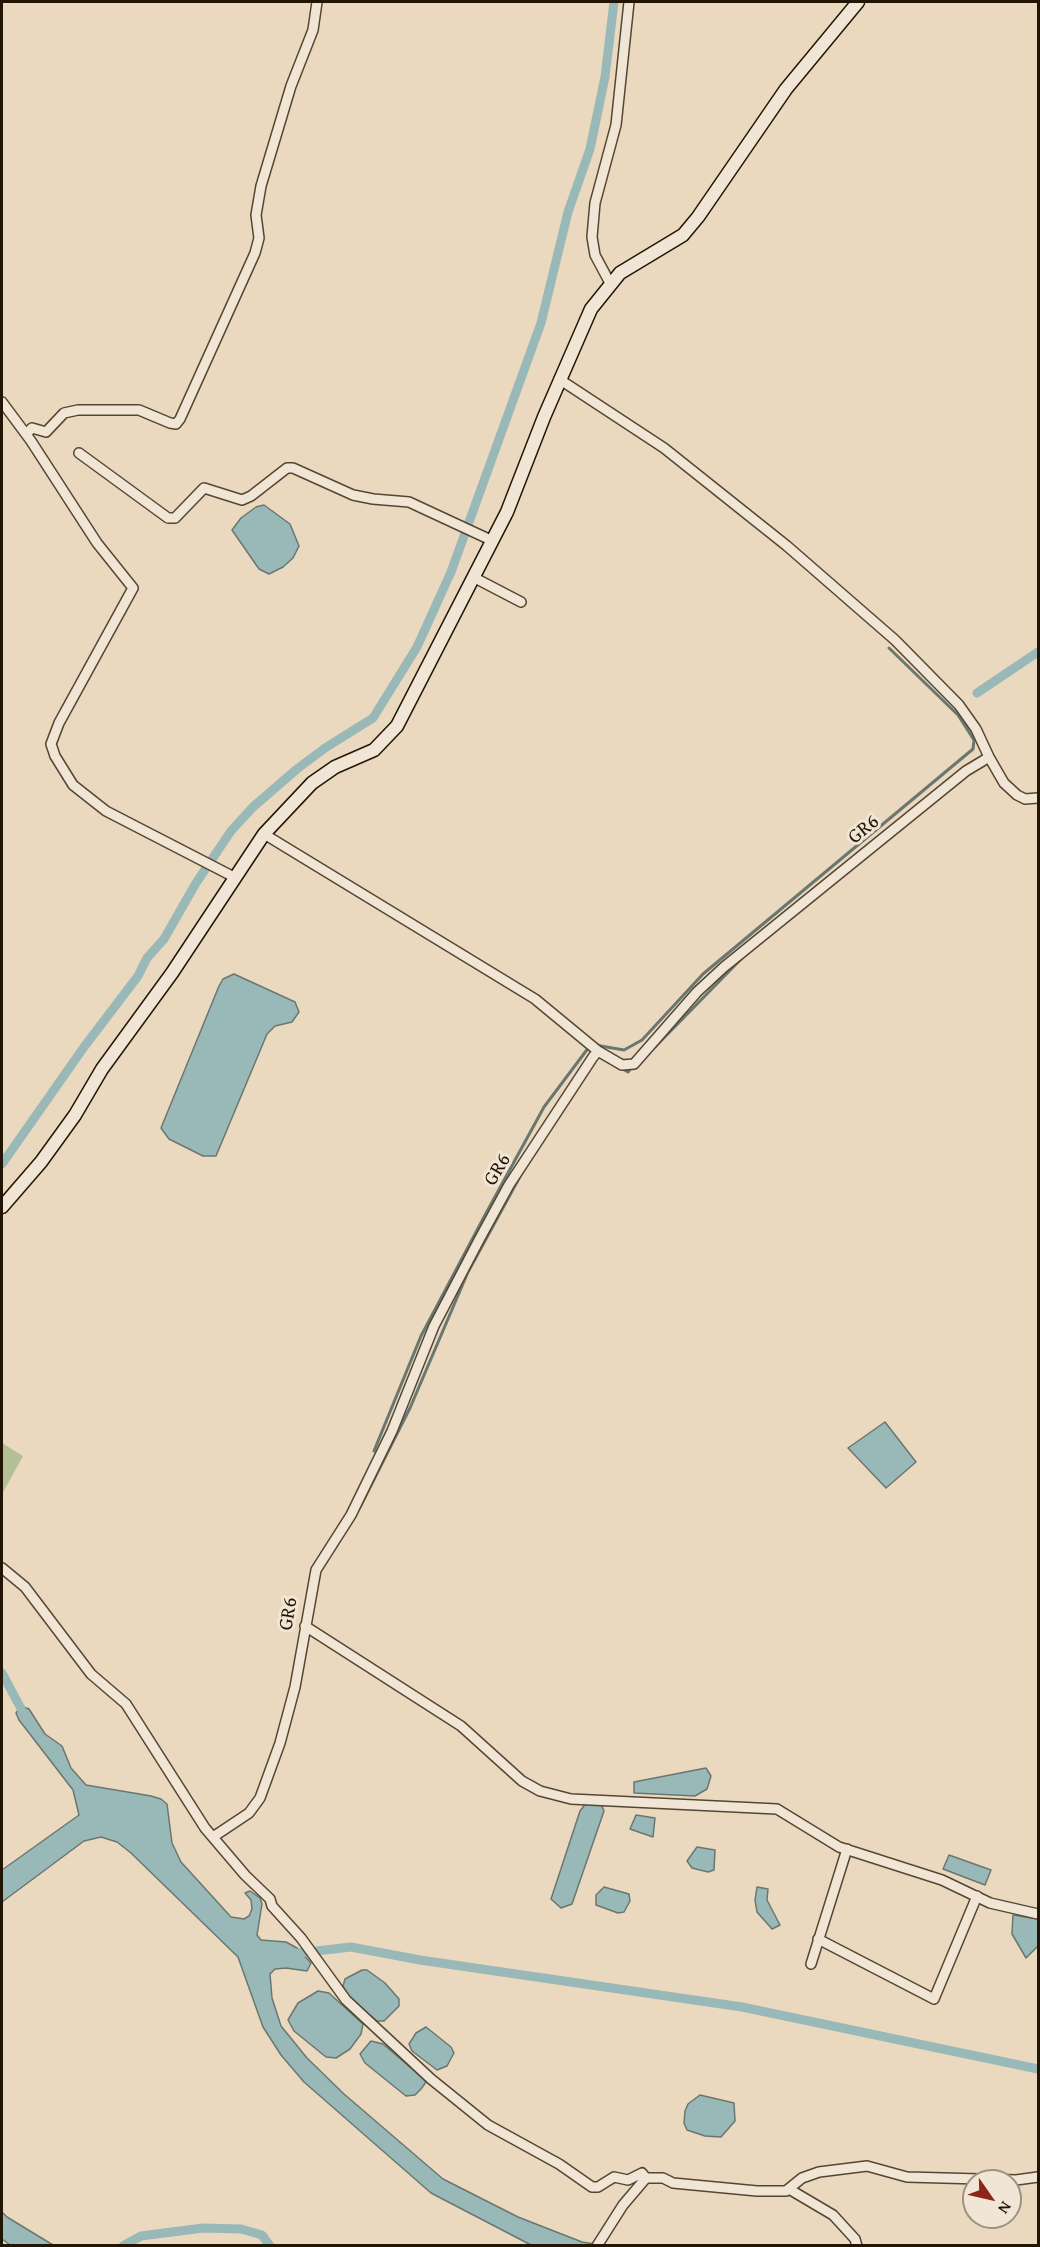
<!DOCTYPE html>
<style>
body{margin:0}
#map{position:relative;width:1040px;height:2247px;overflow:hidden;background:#ead8bf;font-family:"Gentium Book Plus",serif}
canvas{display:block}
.frame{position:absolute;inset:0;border:3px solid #231504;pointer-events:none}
.north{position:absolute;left:962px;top:2169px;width:60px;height:60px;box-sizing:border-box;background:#f1e6d5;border:2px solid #9f9281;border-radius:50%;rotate:124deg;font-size:16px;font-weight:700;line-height:24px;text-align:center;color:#231504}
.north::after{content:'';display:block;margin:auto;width:21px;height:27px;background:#8f2418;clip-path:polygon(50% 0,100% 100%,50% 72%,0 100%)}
</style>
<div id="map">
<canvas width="1040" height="2247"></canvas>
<div class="frame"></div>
<div class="north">N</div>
</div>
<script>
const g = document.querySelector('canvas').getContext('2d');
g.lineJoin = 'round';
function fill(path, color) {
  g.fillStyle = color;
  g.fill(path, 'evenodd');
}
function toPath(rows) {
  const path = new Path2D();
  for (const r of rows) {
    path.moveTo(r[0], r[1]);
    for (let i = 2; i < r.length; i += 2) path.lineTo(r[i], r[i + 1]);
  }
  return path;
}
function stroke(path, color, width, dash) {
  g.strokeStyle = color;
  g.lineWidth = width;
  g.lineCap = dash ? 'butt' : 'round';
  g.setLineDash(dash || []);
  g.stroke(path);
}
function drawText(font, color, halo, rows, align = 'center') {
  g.font = font + ' "Gentium Book Plus",serif';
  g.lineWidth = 6;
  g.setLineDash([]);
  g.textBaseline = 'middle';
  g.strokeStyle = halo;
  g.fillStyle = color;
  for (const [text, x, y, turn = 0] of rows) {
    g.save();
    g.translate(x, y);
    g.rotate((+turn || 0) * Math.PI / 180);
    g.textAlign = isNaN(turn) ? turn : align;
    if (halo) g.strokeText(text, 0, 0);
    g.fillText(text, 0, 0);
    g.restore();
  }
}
const green = toPath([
 [2,1443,23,1456,2,1494]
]);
const water = toPath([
 [264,505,290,524,299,546,293,558,283,567,269,574,259,569,232,530,241,518,256,507,264,505],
 [234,974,295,1002,299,1012,292,1022,275,1026,267,1034,216,1156,203,1156,169,1139,161,1128,219,986,223,979,234,974],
 [885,1422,916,1462,886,1488,848,1448,885,1422],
 [21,1706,29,1709,45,1734,62,1746,71,1768,86,1785,151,1796,161,1799,167,1804,172,1843,181,1862,231,1917,244,1919,249,1916,252,1909,251,1900,245,1893,250,1891,260,1898,262,1904,257,1935,261,1940,286,1942,297,1948,311,1963,307,1971,286,1968,275,1969,270,1974,272,1998,281,2026,307,2058,344,2094,443,2179,518,2217,582,2242,602,2245,531,2245,431,2193,304,2082,281,2055,263,2027,238,1957,131,1853,117,1842,101,1837,84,1841,2,1902,2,1870,79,1815,73,1790,19,1720,16,1713,21,1706],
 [706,1768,711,1776,707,1789,695,1796,634,1793,634,1782,706,1768],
 [586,1803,601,1804,604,1811,572,1904,561,1908,551,1899,580,1811,586,1803],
 [636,1815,655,1818,653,1837,630,1829,636,1815],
 [697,1847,715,1850,714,1870,708,1872,692,1868,687,1861,697,1847],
 [949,1855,991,1870,985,1885,943,1869,949,1855],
 [604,1887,629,1894,630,1901,624,1912,618,1913,596,1905,596,1895,604,1887],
 [757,1887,768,1889,767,1900,780,1925,772,1929,757,1912,755,1900,757,1887],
 [1013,1915,1038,1919,1038,1946,1026,1958,1012,1934,1013,1915],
 [362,1970,367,1970,385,1983,399,1999,399,2006,384,2021,377,2021,351,2001,343,1986,345,1979,362,1970],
 [318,1991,329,1993,363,2024,361,2034,350,2049,336,2058,326,2057,294,2031,288,2020,298,2003,318,1991],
 [426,2027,451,2047,454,2053,447,2066,437,2070,412,2051,409,2044,416,2033,426,2027],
 [371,2041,383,2044,424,2079,426,2082,421,2089,415,2095,406,2096,365,2063,360,2054,371,2041],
 [700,2095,734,2103,735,2121,721,2137,705,2136,687,2130,684,2123,685,2111,688,2104,700,2095],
 [2,2212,7,2217,53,2245,10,2245,2,2239,2,2212]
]);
const stream = toPath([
 [595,1045,624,1050,642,1040,703,974,973,749,974,740,958,715,889,648],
 [655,1047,745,955],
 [621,1068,628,1072,632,1067],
 [374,1451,421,1336,484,1217,544,1107,589,1047],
 [360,1507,410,1408,468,1272,523,1171]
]);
const canal = toPath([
 [977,693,1038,652],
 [2,1164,84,1047,138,976,147,958,164,939,196,883,231,831,253,807,297,769,325,748,373,718,417,647,451,572,541,323,568,212,590,149,605,77,614,2],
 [2,1673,25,1716],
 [290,1954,351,1947,420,1960,742,2007,1038,2069],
 [123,2246,141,2236,203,2228,241,2229,262,2235,270,2246]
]);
const street = toPath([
 [610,283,595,255,592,237,595,203,616,125,629,2],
 [559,379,664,448,787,546,895,640,959,705,976,729,989,757],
 [2,402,31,441,97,543,133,588,59,723,51,744,55,756,73,785,106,811,234,877],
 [26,434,32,428,46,432,64,413,78,410,139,410,170,423,176,424,180,419,255,253,259,238,256,215,261,186,291,86,313,30,317,2],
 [79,453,168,518,175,518,204,488,242,500,251,496,287,468,293,468,353,495,373,499,409,502,493,541],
 [473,577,521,602],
 [264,834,535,999,598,1051],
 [2,1568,25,1587,91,1674,126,1704,205,1828,245,1875,270,1899,272,1906,301,1938,346,2000,431,2079,488,2125,559,2164,592,2187,598,2187,614,2177,628,2180,642,2173,646,2178,663,2178,673,2183,757,2191,786,2191,802,2178,819,2172,867,2166,907,2177,1016,2180,1038,2177],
 [305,1626,461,1726,522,1781,540,1791,571,1799,777,1809,839,1847,942,1880,990,1903,1038,1914],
 [213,1837,249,1813,260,1798,280,1743,295,1687,316,1570,351,1515,392,1431,434,1326,479,1240,509,1185,593,1057,598,1051,622,1065,634,1064,697,992,724,967,966,771,981,762,989,757,1004,783,1017,795,1025,799,1038,798],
 [818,1939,934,1999,977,1896],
 [811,1964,847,1849],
 [789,2189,833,2215,855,2239,857,2246],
 [597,2246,623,2205,646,2178]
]);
const secondary = toPath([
 [2,1207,41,1162,75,1115,102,1069,172,973,264,834,312,783,335,767,374,750,397,726,507,512,544,417,591,309,620,273,683,235,698,217,786,89,858,2]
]);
const streetNames = [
 ["GR6",864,830,-39],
 ["GR6",498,1170,-59],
 ["GR6",289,1614,-81]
];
fill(green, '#b4bf95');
fill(water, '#99b8b8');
stroke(water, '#6a7770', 1.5);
stroke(stream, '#6a7770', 3);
stroke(canal, '#99b8b8', 9);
stroke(street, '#554633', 12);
stroke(secondary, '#231504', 15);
stroke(street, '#f1e6d5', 9);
stroke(secondary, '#f1e6d5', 12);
drawText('20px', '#231504', '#f1e6d5', streetNames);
</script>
